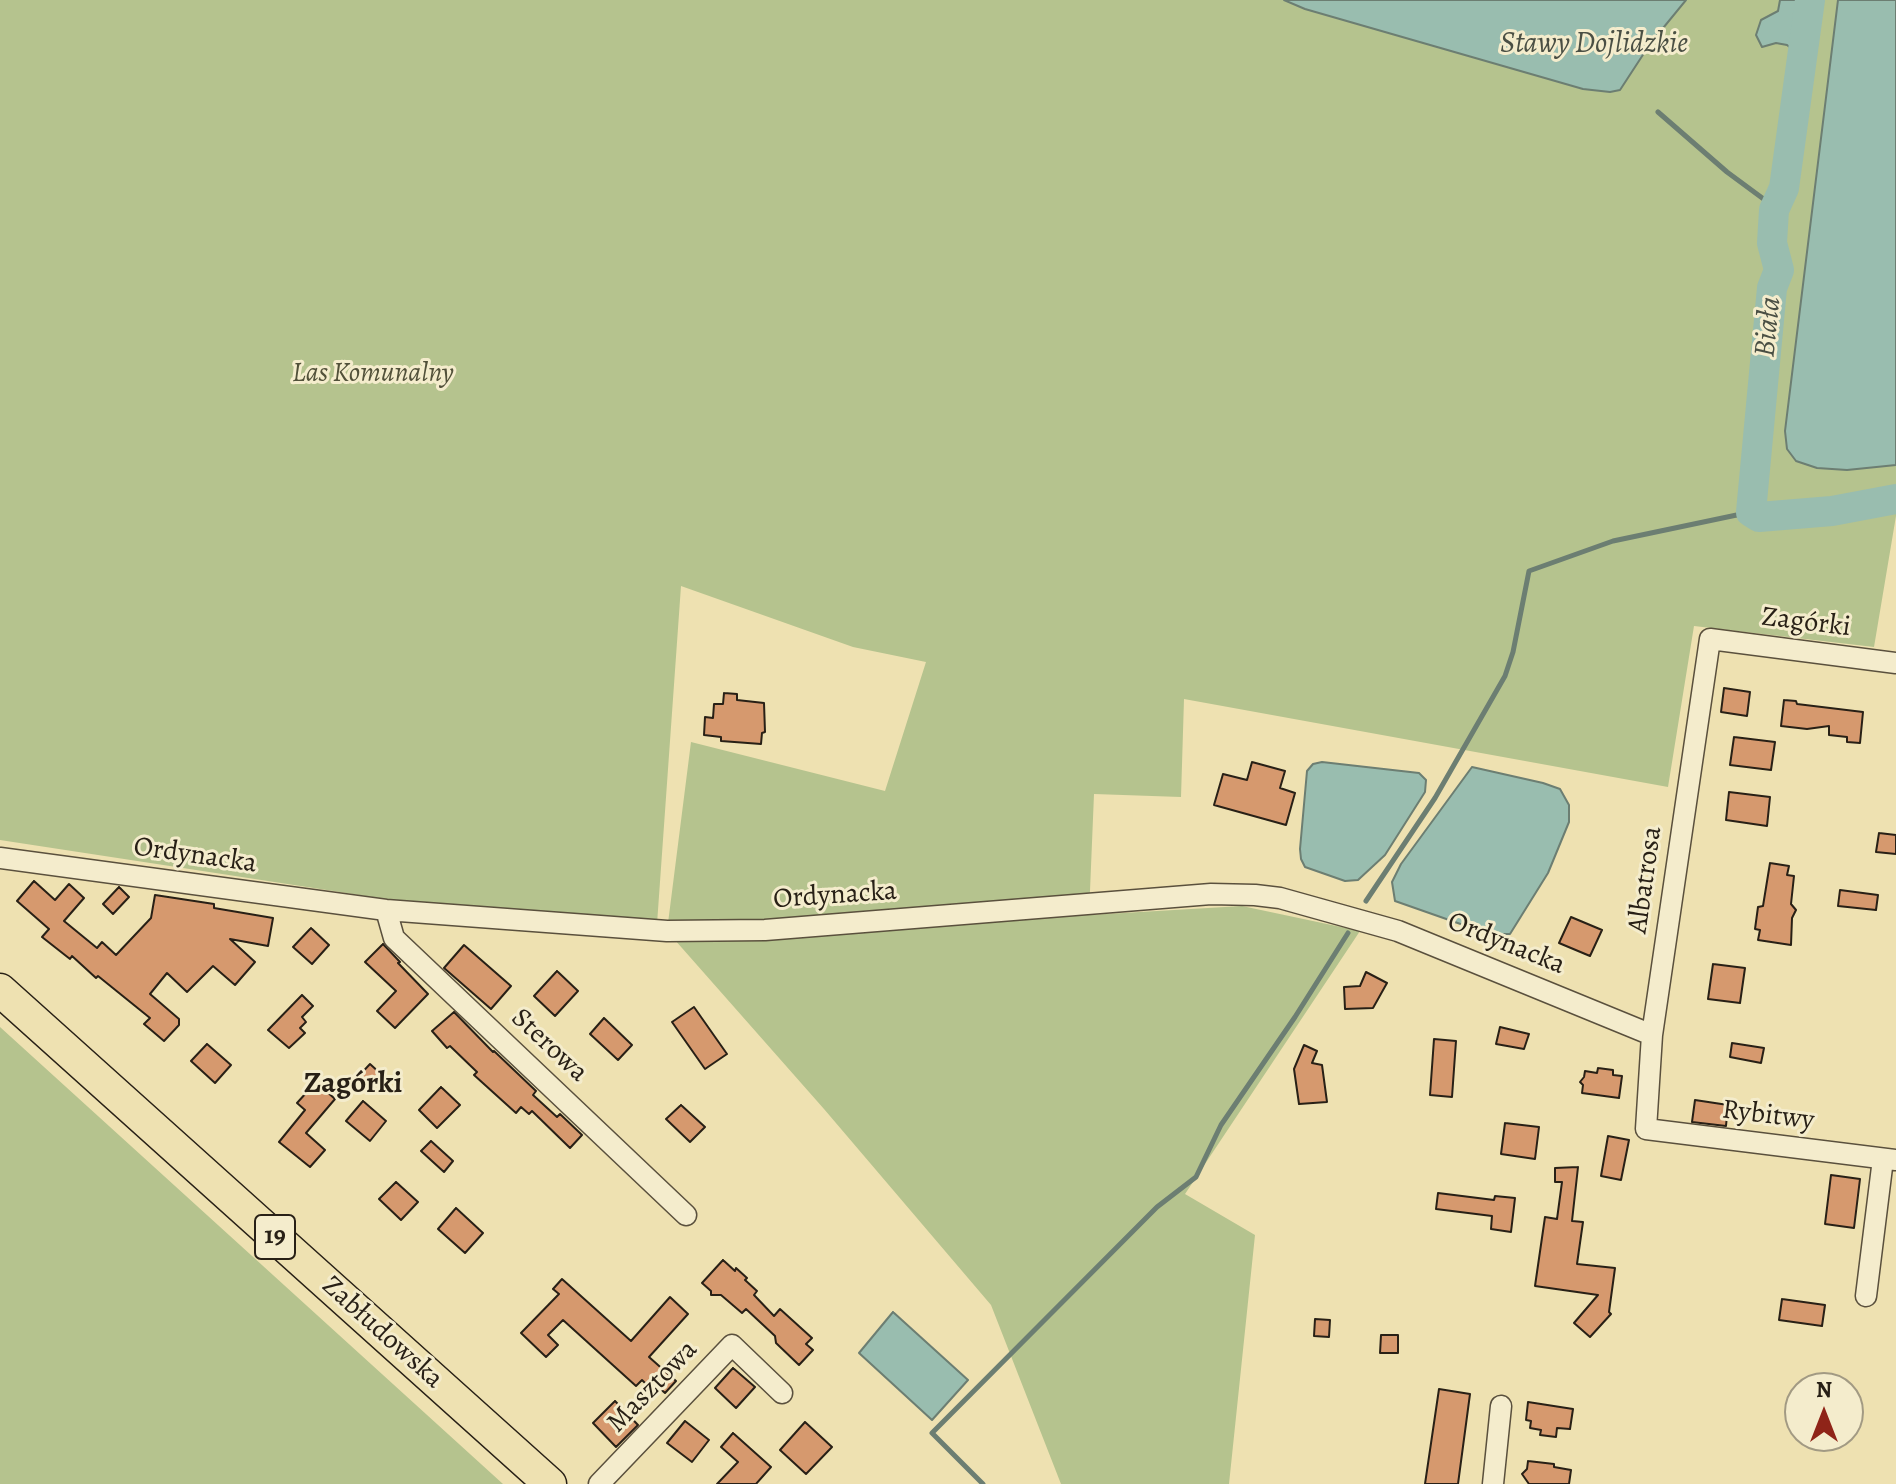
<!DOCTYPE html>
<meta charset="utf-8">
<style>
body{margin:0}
#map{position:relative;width:1896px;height:1484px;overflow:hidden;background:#eee1b1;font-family:Alegreya,serif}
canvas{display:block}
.north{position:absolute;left:1784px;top:1372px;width:80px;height:80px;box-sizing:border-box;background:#f4eccc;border:2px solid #a29a83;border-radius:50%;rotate:0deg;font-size:22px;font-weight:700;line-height:32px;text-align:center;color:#282016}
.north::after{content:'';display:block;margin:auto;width:28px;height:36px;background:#8f2418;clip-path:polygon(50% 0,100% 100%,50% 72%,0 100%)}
</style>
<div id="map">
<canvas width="1896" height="1484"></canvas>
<div class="north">N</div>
</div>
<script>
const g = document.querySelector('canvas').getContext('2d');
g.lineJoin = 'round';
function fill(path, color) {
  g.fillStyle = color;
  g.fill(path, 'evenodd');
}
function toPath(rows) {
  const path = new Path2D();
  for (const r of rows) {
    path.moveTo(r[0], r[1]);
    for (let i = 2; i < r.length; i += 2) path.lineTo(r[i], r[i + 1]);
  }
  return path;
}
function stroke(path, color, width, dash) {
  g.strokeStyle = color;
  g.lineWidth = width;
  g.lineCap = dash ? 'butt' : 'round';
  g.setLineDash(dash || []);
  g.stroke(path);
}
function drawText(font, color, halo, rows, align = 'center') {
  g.font = font + ' Alegreya,serif';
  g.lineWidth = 6;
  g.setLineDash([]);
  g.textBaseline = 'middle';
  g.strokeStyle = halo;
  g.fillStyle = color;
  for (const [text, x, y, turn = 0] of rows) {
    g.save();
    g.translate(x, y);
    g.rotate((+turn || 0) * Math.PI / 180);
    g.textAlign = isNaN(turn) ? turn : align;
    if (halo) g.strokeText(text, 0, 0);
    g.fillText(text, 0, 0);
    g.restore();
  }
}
const green = toPath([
 [0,0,1896,0,1896,516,1874,647,1694,626,1668,787,1184,699,1181,797,1094,794,1089,915,1242,906,1360,931,1185,1194,1255,1235,1229,1484,1061,1484,991,1305,824,1109,667,931,691,742,885,791,926,662,853,647,681,586,657,924,392,900,0,840],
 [0,1027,503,1484,0,1484]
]);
const water = toPath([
 [1284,0,1686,0,1650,44,1620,90,1610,92,1583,89,1305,9,1284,0],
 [1780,0,1814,0,1807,50,1802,57,1787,45,1776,43,1762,47,1756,35,1761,20,1778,11,1780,0],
 [1838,0,1896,0,1896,465,1847,470,1817,468,1796,461,1787,449,1785,431,1838,0],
 [1322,762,1419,773,1426,780,1425,792,1385,855,1358,880,1345,881,1305,867,1301,859,1300,849,1307,771,1313,764,1322,762],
 [1472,767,1543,783,1560,789,1569,805,1569,822,1548,873,1510,934,1489,934,1395,901,1392,882,1401,864,1472,767],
 [893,1312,968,1380,932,1420,859,1353,893,1312]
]);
const stream = toPath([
 [1658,112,1727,172,1769,203,1774,210],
 [1366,901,1435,798,1505,676,1513,652,1529,571,1613,541,1751,512],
 [983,1484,932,1433,1157,1207,1196,1177,1221,1125,1295,1017,1348,933]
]);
const river = toPath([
 [1810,0,1784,188,1774,210,1772,243,1779,270,1772,288,1751,512,1759,517,1832,511,1896,499]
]);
const building = toPath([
 [1724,688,1750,692,1747,716,1721,712,1724,688],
 [724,693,737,694,737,700,764,703,765,732,762,733,761,744,721,741,721,737,704,735,705,717,713,718,714,704,723,704,724,693],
 [1784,700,1796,701,1797,704,1863,712,1860,743,1847,742,1847,737,1829,735,1829,726,1807,729,1781,726,1784,700],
 [1734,737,1775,742,1771,770,1730,765,1734,737],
 [1252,762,1285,771,1280,788,1295,793,1286,825,1214,805,1223,774,1247,780,1252,762],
 [1729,792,1770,797,1767,826,1726,820,1729,792],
 [1879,833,1896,835,1896,854,1876,852,1879,833],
 [1770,863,1789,866,1787,875,1794,876,1791,904,1796,910,1792,918,1791,945,1758,940,1760,930,1755,929,1758,907,1763,906,1770,863],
 [34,881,55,900,69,884,84,898,64,921,97,948,102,942,116,955,151,918,155,895,214,904,214,908,273,918,268,946,230,939,255,962,235,985,213,966,187,992,167,973,150,994,179,1019,179,1025,164,1041,144,1024,150,1018,98,976,96,978,72,956,70,959,42,937,49,929,17,901,34,881],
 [119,887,129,897,113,914,103,904,119,887],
 [1840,890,1878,895,1876,910,1838,906,1840,890],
 [1571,917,1602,930,1590,956,1559,943,1571,917],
 [311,928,329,945,312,964,293,947,311,928],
 [383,944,400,962,398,963,428,994,395,1028,377,1011,396,991,365,962,383,944],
 [464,945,511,986,491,1009,444,968,464,945],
 [1713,964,1745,968,1740,1003,1708,999,1713,964],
 [557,971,578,991,555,1016,534,996,557,971],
 [1366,972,1387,983,1373,1008,1345,1009,1344,987,1360,986,1366,972],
 [302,995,313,1006,302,1017,306,1022,300,1028,305,1033,289,1048,268,1030,302,995],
 [694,1007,727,1054,705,1069,672,1022,694,1007],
 [454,1012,493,1052,494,1051,536,1091,533,1095,557,1117,560,1114,582,1135,570,1148,532,1111,529,1114,521,1107,516,1113,474,1075,477,1072,450,1046,447,1048,432,1031,454,1012],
 [604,1018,632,1045,618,1060,590,1034,604,1018],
 [1500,1027,1529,1034,1524,1049,1496,1044,1500,1027],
 [1434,1039,1456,1041,1452,1097,1430,1095,1434,1039],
 [1732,1043,1764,1048,1761,1063,1730,1057,1732,1043],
 [207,1044,231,1065,215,1083,191,1061,207,1044],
 [1304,1045,1317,1051,1312,1063,1322,1065,1327,1102,1299,1104,1294,1069,1304,1045],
 [370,1064,382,1075,368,1090,356,1079,370,1064],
 [1598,1068,1613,1070,1613,1075,1622,1076,1619,1098,1582,1093,1583,1085,1580,1082,1584,1077,1585,1071,1597,1073,1598,1068],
 [316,1082,335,1099,306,1133,325,1150,310,1167,279,1142,305,1110,297,1103,316,1082],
 [441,1087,460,1105,437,1128,419,1110,441,1087],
 [1695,1100,1728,1105,1726,1126,1692,1122,1695,1100],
 [363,1101,386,1121,370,1141,346,1121,363,1101],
 [681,1105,705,1127,690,1142,666,1119,681,1105],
 [1505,1123,1539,1127,1535,1159,1501,1154,1505,1123],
 [1608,1136,1629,1140,1621,1180,1601,1176,1608,1136],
 [431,1141,453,1161,444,1172,421,1151,431,1141],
 [1578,1167,1572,1221,1583,1222,1577,1264,1615,1268,1609,1312,1611,1314,1590,1337,1574,1323,1598,1295,1535,1286,1545,1217,1557,1219,1562,1182,1555,1182,1555,1168,1578,1167],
 [1831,1175,1860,1179,1854,1228,1825,1224,1831,1175],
 [396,1182,418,1202,401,1220,379,1199,396,1182],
 [1438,1193,1494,1200,1495,1196,1515,1198,1511,1232,1491,1229,1492,1216,1436,1209,1438,1193],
 [456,1208,483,1233,465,1253,438,1229,456,1208],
 [723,1260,735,1271,736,1268,747,1278,745,1280,757,1291,754,1295,774,1316,780,1309,812,1338,806,1344,813,1350,799,1365,776,1343,775,1336,746,1309,742,1313,721,1295,711,1295,711,1291,702,1283,723,1260],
 [562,1279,631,1341,670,1297,688,1314,649,1357,676,1381,665,1393,650,1380,646,1384,642,1380,636,1386,563,1320,548,1335,558,1345,546,1357,521,1333,559,1294,553,1289,562,1279],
 [1782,1299,1825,1305,1822,1326,1779,1320,1782,1299],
 [1315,1319,1330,1320,1329,1337,1314,1336,1315,1319],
 [1381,1335,1398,1335,1398,1353,1380,1353,1381,1335],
 [733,1368,755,1387,736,1408,715,1388,733,1368],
 [1439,1389,1470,1394,1458,1484,1425,1484,1439,1389],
 [615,1401,638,1425,616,1447,593,1423,615,1401],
 [1528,1402,1573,1409,1570,1429,1557,1428,1556,1437,1540,1435,1541,1430,1530,1428,1531,1421,1526,1420,1528,1402],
 [685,1421,709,1440,692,1462,667,1443,685,1421],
 [805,1422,832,1447,806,1474,780,1450,805,1422],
 [733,1433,771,1467,756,1484,717,1484,738,1462,721,1447,733,1433],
 [1528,1461,1554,1464,1554,1467,1571,1470,1569,1484,1529,1484,1522,1474,1527,1469,1528,1461]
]);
const minor = toPath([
 [1896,663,1710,639,1652,1035,1646,1129,1896,1160],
 [0,858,386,910,667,931,765,930,1211,894,1255,895,1280,898,1398,931,1652,1035],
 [386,910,394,938,686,1215],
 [1866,1296,1883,1159],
 [599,1484,732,1345,782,1393],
 [1493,1484,1501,1406]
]);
const trunk = toPath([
 [0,990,550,1484]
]);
const shields = [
 [275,1237,40]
];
const shieldNames = [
 ["19",275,1237]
];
const parkNames = [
 ["Las Komunalny",373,374]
];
const streetNames = [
 ["Zagórki",1806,623,7],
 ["Ordynacka",195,856,8],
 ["Albatrosa",1646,880,-82],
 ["Ordynacka",835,896,-4],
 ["Ordynacka",1506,944,22],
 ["Sterowa",549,1046,43],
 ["Rybitwy",1768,1116,7],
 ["Zabłudowska",382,1333,42],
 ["Masztowa",653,1387,-46]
];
const waterNames = [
 ["Stawy Dojlidzkie",1594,45],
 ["Biała",1769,327,-84]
];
const neighbourhoodNames = [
 ["Zagórki",353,1085]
];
fill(green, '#b5c38e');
fill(water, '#99bdaf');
stroke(water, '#6c7e72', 2);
stroke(stream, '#6c7e72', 5);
stroke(river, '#99bdaf', 30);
fill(building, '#d6996e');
stroke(building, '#282016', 2);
stroke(minor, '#5a503d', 23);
stroke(trunk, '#282016', 35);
stroke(minor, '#f4eccc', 20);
stroke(trunk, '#eee1b1', 32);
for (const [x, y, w] of shields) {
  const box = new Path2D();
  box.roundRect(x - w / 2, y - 22, w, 44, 6);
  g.fillStyle = '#f4eccc';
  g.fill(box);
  stroke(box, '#282016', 2);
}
drawText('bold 26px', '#282016', null, shieldNames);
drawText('italic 28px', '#52513a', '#f4eccc', parkNames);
drawText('28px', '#282016', '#f4eccc', streetNames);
drawText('italic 30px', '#4a4f44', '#f4eccc', waterNames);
drawText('bold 30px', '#282016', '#f4eccc', neighbourhoodNames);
</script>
